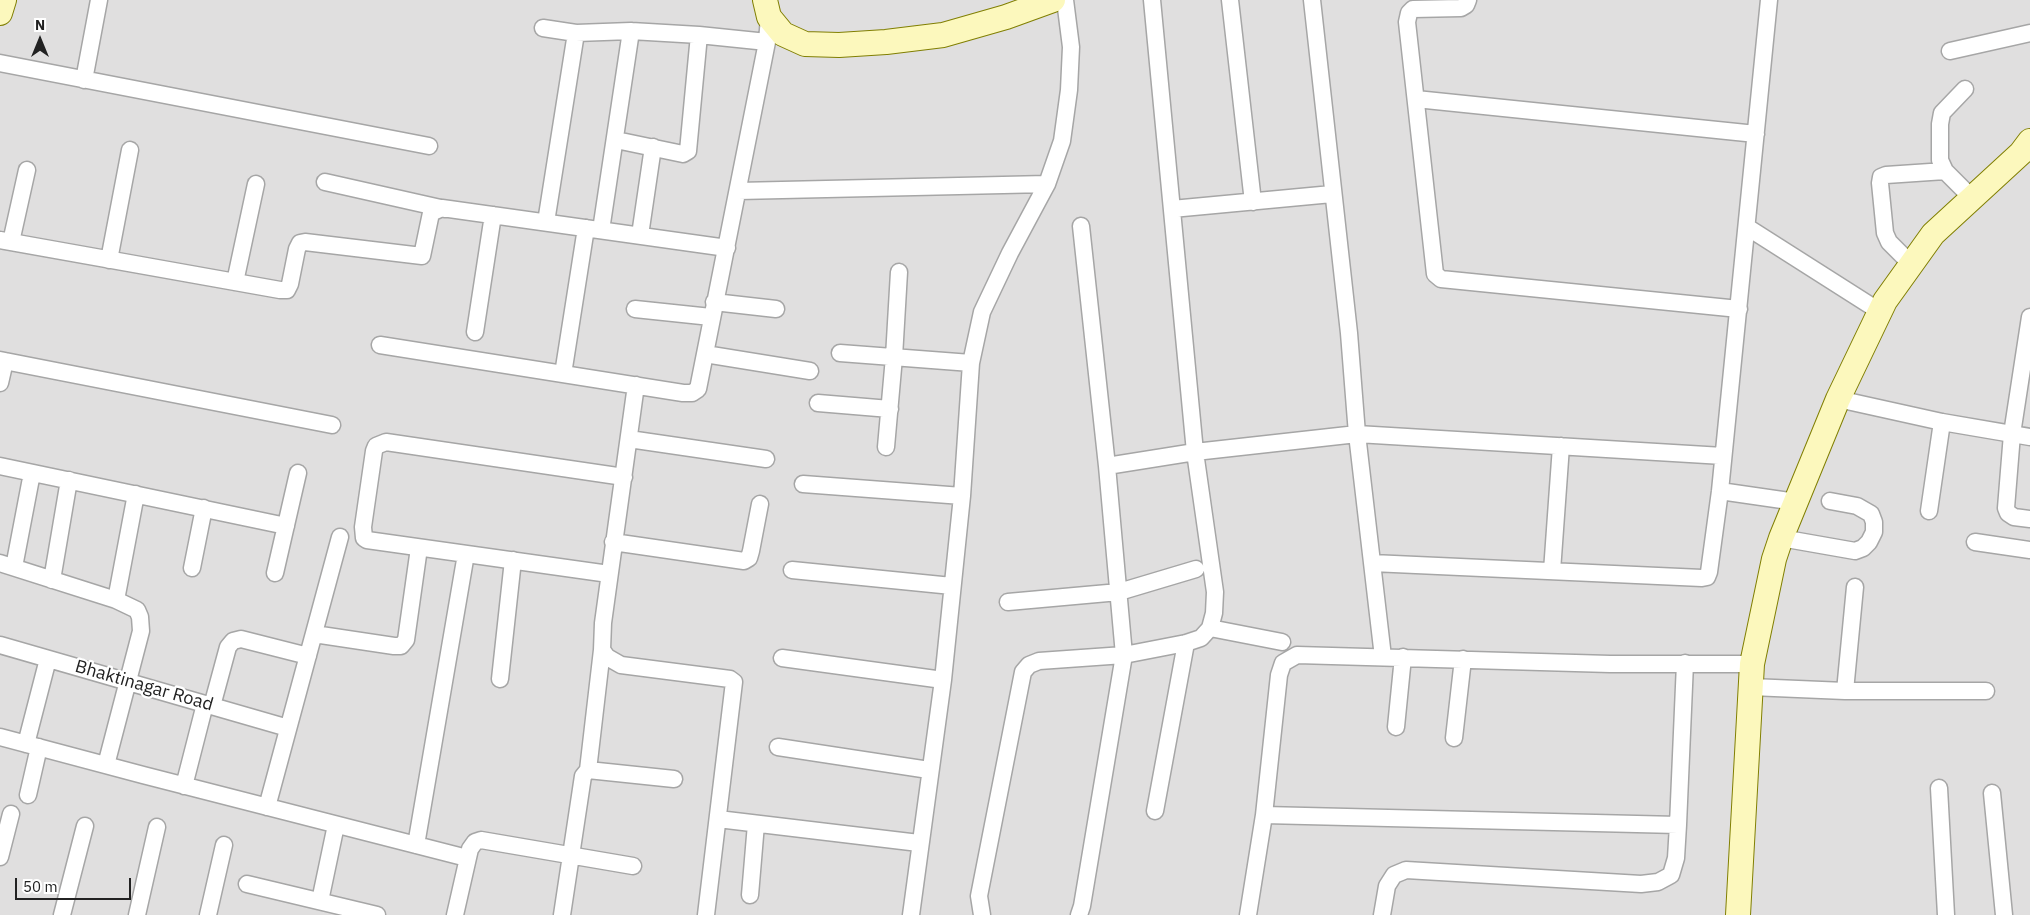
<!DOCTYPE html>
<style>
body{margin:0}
#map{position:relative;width:2030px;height:915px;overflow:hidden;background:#f2eee9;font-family:"IBM Plex Sans",sans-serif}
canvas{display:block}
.north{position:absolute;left:15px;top:15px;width:50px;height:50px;-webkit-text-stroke:4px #fff;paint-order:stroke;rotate:0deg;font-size:14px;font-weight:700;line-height:20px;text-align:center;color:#222}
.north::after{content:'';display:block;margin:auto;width:18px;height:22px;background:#222;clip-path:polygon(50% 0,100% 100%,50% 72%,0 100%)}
.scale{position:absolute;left:15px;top:878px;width:116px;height:22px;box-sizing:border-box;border:2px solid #222;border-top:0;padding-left:6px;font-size:15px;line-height:18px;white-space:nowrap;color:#222;-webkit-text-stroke:4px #fff;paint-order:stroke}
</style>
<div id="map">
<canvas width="2030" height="915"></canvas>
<div class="north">N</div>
<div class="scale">50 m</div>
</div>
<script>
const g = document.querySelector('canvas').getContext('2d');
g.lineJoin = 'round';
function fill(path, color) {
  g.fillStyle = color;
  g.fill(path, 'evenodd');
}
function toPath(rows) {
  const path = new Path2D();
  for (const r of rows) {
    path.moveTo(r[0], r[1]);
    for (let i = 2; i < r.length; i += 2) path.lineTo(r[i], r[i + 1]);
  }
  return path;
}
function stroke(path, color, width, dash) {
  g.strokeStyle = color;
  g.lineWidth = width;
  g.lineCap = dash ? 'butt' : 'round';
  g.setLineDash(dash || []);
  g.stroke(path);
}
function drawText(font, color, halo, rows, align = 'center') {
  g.font = font + ' "IBM Plex Sans",sans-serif';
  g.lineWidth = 4.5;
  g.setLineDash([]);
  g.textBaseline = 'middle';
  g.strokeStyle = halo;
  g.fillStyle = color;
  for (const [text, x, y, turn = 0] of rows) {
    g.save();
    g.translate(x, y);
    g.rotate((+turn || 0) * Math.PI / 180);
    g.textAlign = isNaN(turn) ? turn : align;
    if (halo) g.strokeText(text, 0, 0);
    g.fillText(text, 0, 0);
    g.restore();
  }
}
const residential = toPath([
 [0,0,2030,0,2030,915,0,915]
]);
const street = toPath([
 [1230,0,1253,202],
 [1312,0,1349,333,1357,434,1383,657],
 [1468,0,1466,5,1461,8,1413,9,1409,13,1407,22,1435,274,1441,279,1451,280,1739,309],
 [543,28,576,33,631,31,699,35,767,42],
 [1950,51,2030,33],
 [0,63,429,146],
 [84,80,99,0],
 [1965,89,1942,113,1940,124,1940,160,1945,171,1972,198],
 [1416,99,1756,134],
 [616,140,683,154,688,151,699,35],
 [325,182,445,209],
 [738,191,1047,184],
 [1172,209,1332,194],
 [546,222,576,33],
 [1747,227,1879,311],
 [601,230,631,31],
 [640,235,653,147],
 [0,240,280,290,287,290,290,284,297,249,300,243,305,242,422,256,431,213,442,208,727,248],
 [11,242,27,170],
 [109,260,130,150],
 [1911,264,1889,242,1885,233,1880,183,1881,177,1886,175,1945,171],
 [235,282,256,184],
 [714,302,776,309],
 [635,309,711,317],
 [2030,317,2012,434,2006,508,2008,513,2014,517,2030,519],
 [475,332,493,215],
 [380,345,683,393,692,393,698,389,767,42,769,17],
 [840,353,971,363],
 [705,354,810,371],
 [0,360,332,425],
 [563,374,586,228],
 [0,383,5,361],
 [636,385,603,623,602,650,607,657,621,665,730,679,734,682,706,915],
 [1838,399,1942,422,2030,437],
 [818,403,890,409],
 [629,439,766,459],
 [886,447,894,357,899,272],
 [0,466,286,526],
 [1107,466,1195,452,1357,434,1723,456],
 [803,484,962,496],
 [1720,491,1796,502],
 [1929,511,1942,422],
 [1781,538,1855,551,1863,548,1869,542,1874,532,1874,522,1871,514,1857,506,1830,501],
 [613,542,744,561,749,558,751,551,760,504],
 [1975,542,2030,550],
 [0,563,116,600,137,610,140,617,141,631,106,765],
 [1372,563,1702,578,1707,577,1709,572,1720,491,1769,0],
 [14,567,32,473],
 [192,568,204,508],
 [792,570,952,586],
 [1552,571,1561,446],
 [275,573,298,473],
 [609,574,367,540,364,538,363,527,374,451,376,446,386,442,624,477],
 [52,580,69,480],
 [116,600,136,494],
 [1008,602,1119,592,1196,569],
 [1210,628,1282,642],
 [314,634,394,646,401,646,406,640,419,548],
 [0,645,288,728],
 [782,658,943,680],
 [500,679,513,560],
 [1751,687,1845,691,1986,691],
 [1845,691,1855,587],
 [212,706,228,647,233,641,241,639,308,656],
 [1396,727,1403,657],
 [0,737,143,775,467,858],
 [1454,738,1463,659],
 [26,744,48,659],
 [778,747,929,770],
 [588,770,602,650],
 [184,786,205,704],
 [1939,788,1946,915],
 [1992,793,2004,915],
 [28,795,39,747],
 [267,807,340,537],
 [1155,811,1186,643],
 [1264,815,1678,825],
 [718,819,919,843],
 [416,845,466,554],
 [0,857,11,814],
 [247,884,377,915],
 [750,895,756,824],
 [320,901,336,825],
 [62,915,85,826],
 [137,915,157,827],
 [208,915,224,845],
 [455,915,470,849,475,842,481,840,633,866],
 [562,915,583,776,588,770,674,779],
 [911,915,943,680,962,496,971,363,982,312,1010,253,1047,184,1062,141,1069,90,1071,47,1065,0],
 [982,915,979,896,1023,672,1029,665,1039,661,1124,655,1186,643,1201,638,1210,628,1214,613,1215,592,1195,452,1152,0],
 [1079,915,1082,906,1124,655,1107,466,1081,226],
 [1248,915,1264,815,1279,675,1283,663,1297,655,1610,664,1752,664],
 [1382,915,1387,886,1394,875,1406,870,1641,884,1658,882,1671,875,1676,858,1678,825,1685,663]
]);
const secondary = toPath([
 [765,0,769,17,783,34,805,44,839,45,886,42,943,35,1006,17,1053,0],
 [0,13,4,0],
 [1738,915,1752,664,1774,559,1781,538,1838,399,1885,301,1933,234,2021,153,2030,141]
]);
const streetNames = [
 ["Bhaktinagar Road",144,686,16]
];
fill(residential, '#e0dfdf');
stroke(street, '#a6a6a6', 19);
stroke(secondary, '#807f02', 26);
stroke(street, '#fff', 16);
stroke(secondary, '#fcf8bd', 24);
drawText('18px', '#222', '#fff', streetNames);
</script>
